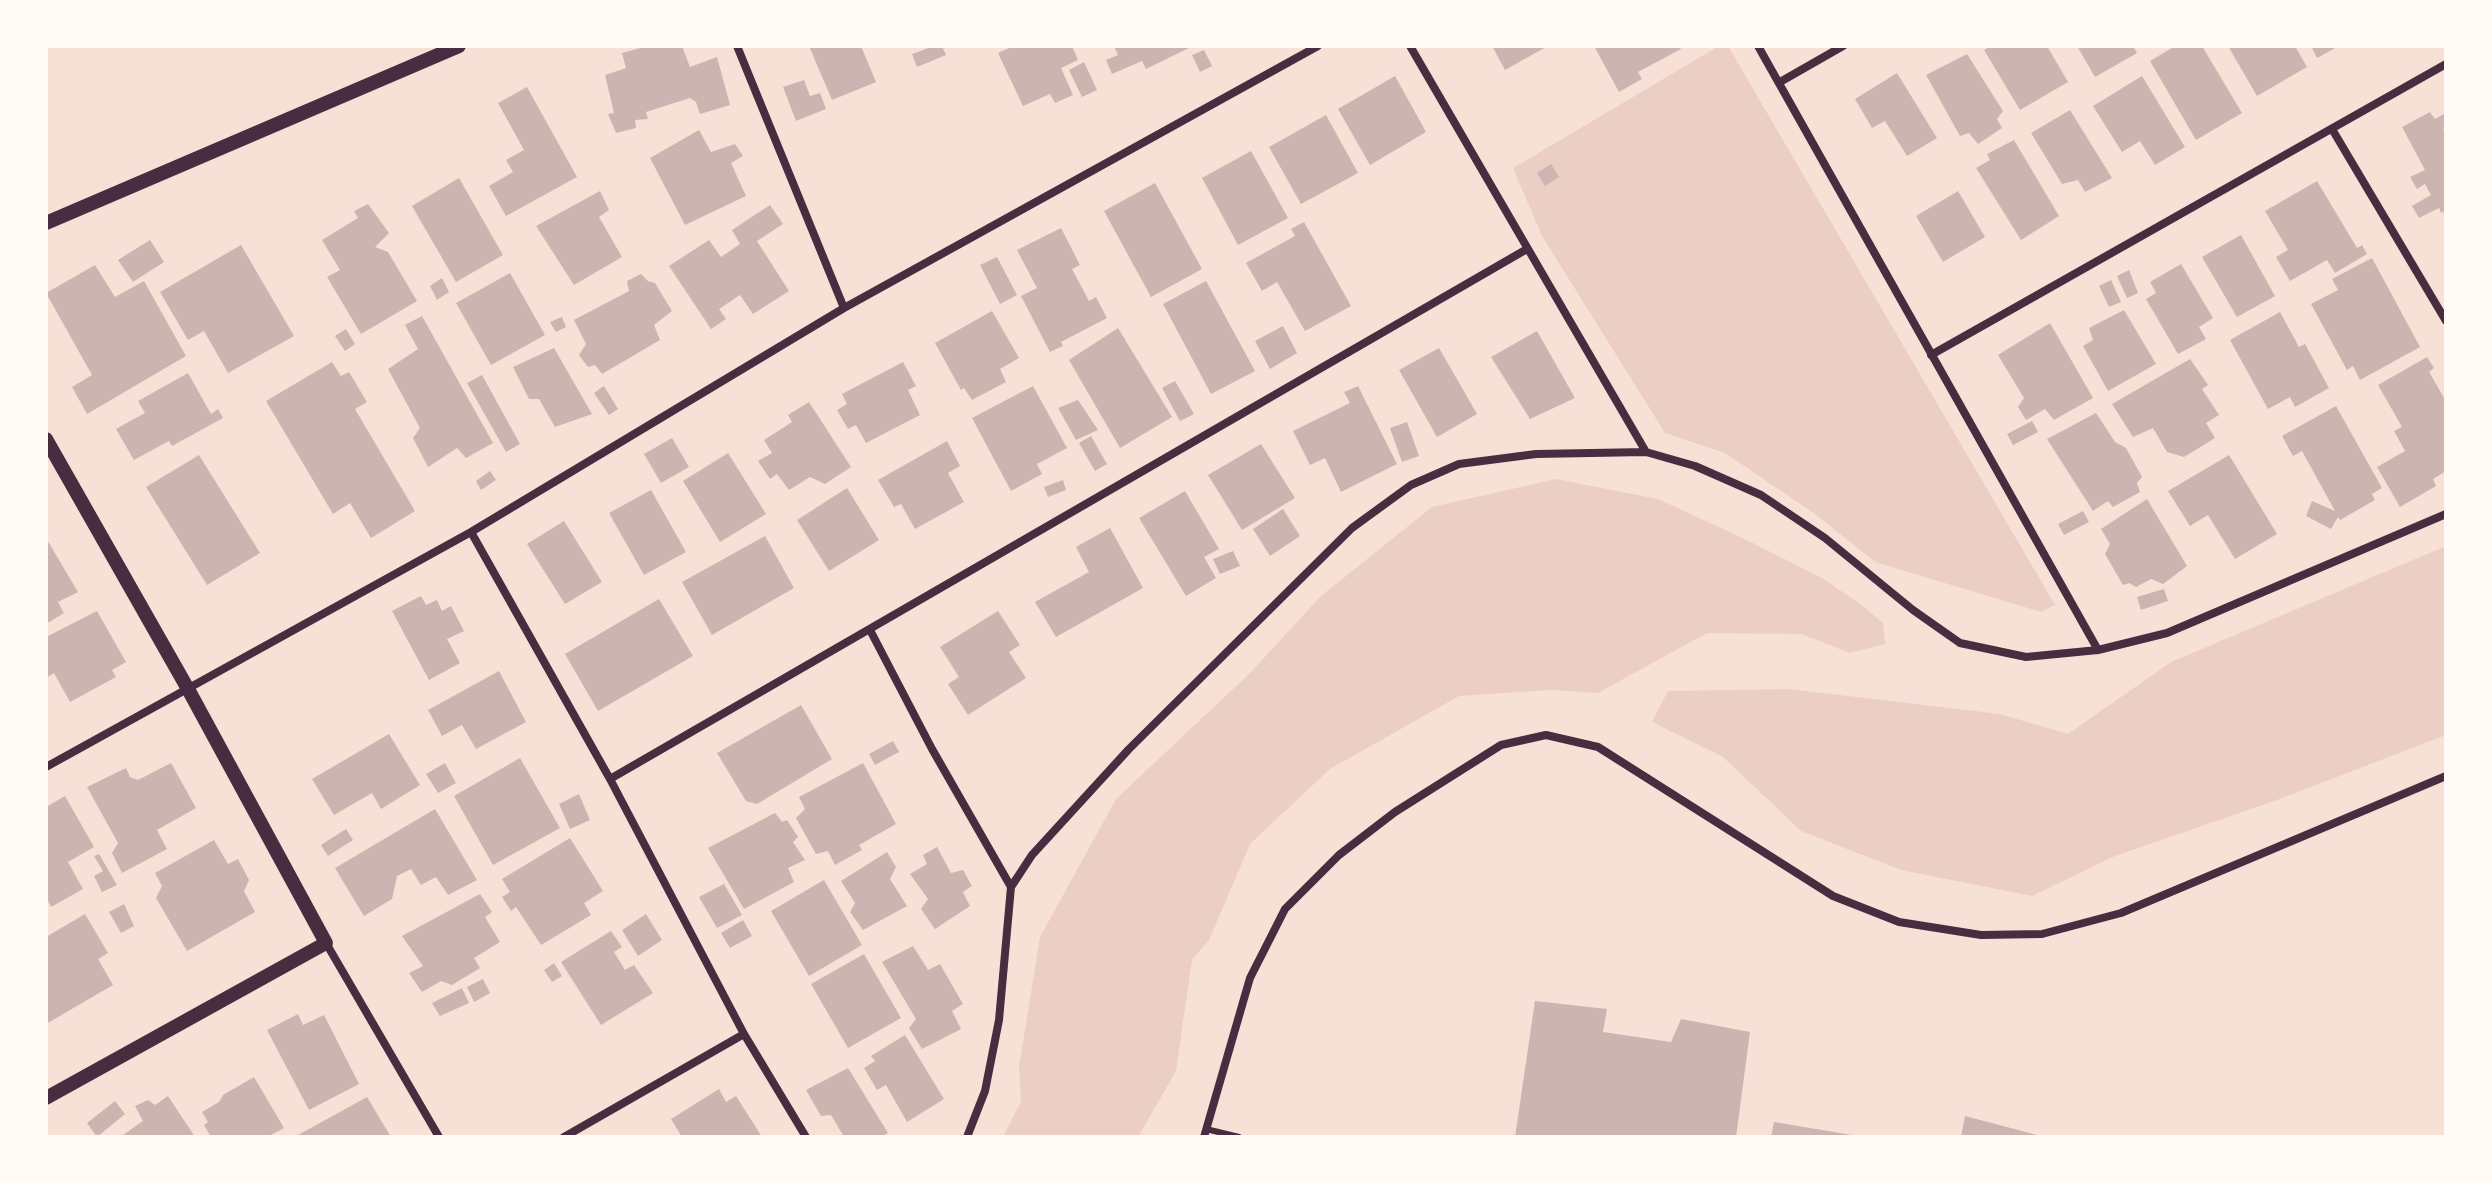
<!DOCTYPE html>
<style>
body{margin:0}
#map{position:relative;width:2492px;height:1183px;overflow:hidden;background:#f7e1d7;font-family:"Titillium Web",sans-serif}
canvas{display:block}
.frame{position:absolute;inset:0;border:48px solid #fffaf5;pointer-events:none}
</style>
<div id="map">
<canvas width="2492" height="1183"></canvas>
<div class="frame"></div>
</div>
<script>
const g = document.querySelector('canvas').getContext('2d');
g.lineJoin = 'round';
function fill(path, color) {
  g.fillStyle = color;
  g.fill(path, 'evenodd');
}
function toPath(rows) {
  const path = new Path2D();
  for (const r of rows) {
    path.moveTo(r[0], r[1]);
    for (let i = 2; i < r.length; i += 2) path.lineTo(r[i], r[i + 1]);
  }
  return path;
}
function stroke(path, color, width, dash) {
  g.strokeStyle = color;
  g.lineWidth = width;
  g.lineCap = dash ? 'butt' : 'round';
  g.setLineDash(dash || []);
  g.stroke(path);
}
const green = toPath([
 [1719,46,1728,46,2055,605,2041,612,1875,562,1815,514,1725,453,1665,433,1542,236,1513,168],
 [1556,479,1658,499,1747,540,1824,579,1864,607,1883,623,1885,644,1850,653,1801,634,1707,633,1598,693,1551,690,1459,696,1330,769,1250,844,1209,940,1192,960,1176,1071,1138,1137,1003,1137,1021,1101,1019,1067,1040,937,1116,799,1249,674,1321,596,1432,507],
 [2446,546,2446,735,2277,800,2115,856,2032,896,1901,870,1801,831,1723,757,1652,722,1668,691,1789,689,2000,714,2068,734,2171,662]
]);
const building = toPath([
 [648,46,682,46,690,67,717,57,730,105,700,114,696,102,690,98,646,112,648,119,635,120,636,128,616,133,608,114,614,113,605,75,626,68,622,53],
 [809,46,861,46,876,82,832,100],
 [934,46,942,46,946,55,917,67,912,54],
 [1014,46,1072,46,1078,60,1061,68,1073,95,1055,103,1050,94,1023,106,998,53],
 [1114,46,1193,46,1146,69,1142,61,1112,74,1106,60,1118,55],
 [1492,46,1548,46,1505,70],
 [1594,46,1679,46,1681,49,1638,72,1642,79,1619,92],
 [1991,46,2047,46,2068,82,2020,110,1984,50],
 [2077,46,2133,46,2137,53,2095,77],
 [2175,46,2202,46,2242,113,2196,140,2150,61],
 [2228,46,2295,46,2307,67,2257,96],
 [2311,46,2339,46,2317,58],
 [1204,50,1212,66,1200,72,1192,55],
 [1967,54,2003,111,1997,119,2002,128,1978,144,1969,133,1960,136,1926,75],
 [1084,62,1097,90,1082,97,1069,70],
 [1897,73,1937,138,1907,156,1885,121,1872,128,1855,99],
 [1395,76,1426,132,1370,165,1338,109],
 [2142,76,2185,147,2155,165,2140,141,2122,152,2093,106],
 [804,80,810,96,820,93,826,109,796,121,783,87],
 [527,87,577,177,506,216,489,186,513,172,506,160,524,150,498,103],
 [2070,110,2112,178,2085,192,2078,180,2062,184,2031,133],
 [2430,112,2435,119,2444,114,2446,118,2446,128,2443,129,2446,136,2446,210,2441,213,2439,208,2419,218,2412,206,2431,195,2425,184,2417,189,2410,177,2425,170,2402,127],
 [1326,115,1358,173,1301,204,1269,147],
 [699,130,711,152,735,144,743,156,731,163,746,196,685,225,650,158],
 [2014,140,2059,216,2021,240,1976,168,1990,160,1987,154],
 [1251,151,1288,218,1238,245,1202,178],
 [1551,164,1559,177,1545,186,1537,173],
 [459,178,503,255,456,282,412,206],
 [2317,181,2357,248,2362,245,2367,254,2335,273,2327,260,2290,281,2276,257,2288,250,2265,211],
 [1155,183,1202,269,1151,297,1104,211],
 [600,191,609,210,599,217,622,257,574,285,536,226],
 [1958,191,1985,237,1943,262,1916,216],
 [368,204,389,233,375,247,388,252,417,301,361,334,327,277,340,270,322,240,358,218,354,211],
 [770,205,783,224,757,241,789,291,753,314,740,295,719,309,726,319,711,329,669,266,709,240,721,257,740,244,732,230],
 [1304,222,1351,306,1305,331,1277,282,1262,291,1246,263,1295,236,1291,229],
 [1061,228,1080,265,1072,269,1089,301,1096,297,1107,318,1061,342,1063,346,1050,352,1021,296,1037,288,1017,250],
 [2241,235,2275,296,2237,317,2202,257],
 [150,240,164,262,133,282,118,260],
 [241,245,294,336,228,373,204,331,188,340,160,292],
 [997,257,1017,295,1000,304,980,265],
 [2372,258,2420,347,2360,380,2353,366,2347,370,2311,304,2338,290,2332,279],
 [2181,264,2213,318,2199,327,2206,339,2178,354,2146,299,2156,293,2150,282],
 [95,265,115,297,144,281,186,356,87,414,72,387,92,375,46,293],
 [2129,270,2138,293,2127,298,2117,276],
 [510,273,545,335,491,365,456,303],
 [641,274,648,281,655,283,672,311,654,325,660,340,602,374,595,365,588,367,579,355,586,344,574,320,629,291,627,281],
 [442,278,449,292,437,300,430,286],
 [2111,280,2121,302,2109,307,2099,286],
 [1206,281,1255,371,1211,394,1163,304],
 [2124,310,2156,364,2108,391,2083,346,2093,340,2089,328],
 [992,311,1019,358,1000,369,1006,382,972,400,964,388,961,390,935,343],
 [2280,312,2299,347,2305,344,2329,388,2295,407,2290,397,2268,409,2230,340],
 [422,316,493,443,466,458,457,448,428,467,413,438,420,428,388,369,418,349,405,325],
 [562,317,566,327,556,332,550,322],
 [2050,323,2093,398,2054,420,2045,409,2026,420,2018,407,2024,398,1998,355],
 [1283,326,1297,353,1270,369,1255,341],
 [1118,328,1172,417,1120,448,1069,360],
 [346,329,355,344,345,351,335,336],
 [1537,331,1575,398,1530,419,1491,357],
 [554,348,592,414,555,427,539,399,529,399,513,367],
 [1439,348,1477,414,1437,437,1399,370],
 [2427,357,2434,368,2429,372,2446,401,2446,471,2433,479,2436,486,2400,507,2377,467,2405,451,2394,431,2402,427,2378,385],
 [2190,359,2208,385,2202,389,2219,415,2206,423,2215,438,2184,457,2167,452,2153,428,2133,437,2112,404],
 [332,362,341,376,349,372,367,402,355,409,415,511,371,538,350,503,333,514,266,401],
 [903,362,916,386,908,390,920,415,866,443,856,425,848,429,837,410,847,404,842,394],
 [188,373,211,414,218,409,223,418,172,446,169,441,134,460,116,429,145,413,138,401],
 [482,375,520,444,506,452,467,383],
 [1175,381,1194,414,1180,421,1162,388],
 [604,386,618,409,609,415,594,393],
 [1033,386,1067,448,1037,464,1042,474,1011,491,972,418],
 [1358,386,1397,464,1341,492,1325,458,1310,465,1293,431,1350,403,1344,392],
 [1078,400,1098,430,1076,440,1058,408],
 [809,402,851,467,825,484,810,477,789,490,777,474,770,479,758,461,772,453,764,440,792,422,788,415],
 [2336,406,2382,488,2372,494,2375,500,2340,520,2338,517,2331,529,2306,516,2312,501,2335,511,2302,451,2293,456,2282,436],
 [2096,413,2115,442,2126,448,2142,477,2137,483,2140,492,2113,507,2108,501,2093,511,2047,439],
 [2032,421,2038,432,2013,445,2007,434],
 [1407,422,1419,456,1402,462,1390,428],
 [1091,436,1107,464,1095,471,1079,443],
 [672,438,689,467,661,483,644,454],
 [947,441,960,466,948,473,964,502,915,529,901,504,894,507,878,480],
 [1261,444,1295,498,1242,530,1208,475],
 [728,453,766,514,720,542,683,481],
 [199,455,260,553,207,585,146,487],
 [2229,455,2277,534,2235,559,2208,515,2190,526,2168,491],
 [490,471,496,480,481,490,476,481],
 [1063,480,1066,490,1048,497,1044,487],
 [847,488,879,540,829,571,797,520],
 [651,490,686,552,644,575,609,513],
 [1185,491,1219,549,1204,557,1216,578,1186,596,1139,518],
 [2147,499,2187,566,2163,584,2151,579,2136,587,2129,583,2123,585,2105,554,2110,544,2101,529],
 [1283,509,1300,536,1270,556,1253,529],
 [2083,511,2089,522,2064,535,2058,524],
 [564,521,602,582,565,604,527,544],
 [1110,528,1143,588,1056,637,1035,602,1089,572,1076,547],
 [765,536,794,588,712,635,682,582],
 [46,538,78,592,58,602,64,613,46,624],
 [1233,551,1240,566,1220,574,1213,559],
 [2164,589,2168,601,2141,610,2137,597],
 [421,596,426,605,437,600,442,611,451,606,464,631,447,639,460,663,429,680,392,611],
 [659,599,693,656,598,711,565,654],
 [97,611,126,662,112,670,116,677,70,702,54,673,46,678,46,637],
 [998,611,1020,645,1009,652,1026,678,968,715,948,684,959,677,940,647],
 [499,671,526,722,476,749,462,725,442,736,428,710],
 [801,705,832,759,757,804,746,801,717,753],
 [389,734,420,785,381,809,372,793,334,815,312,779],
 [893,741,899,752,875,765,869,754],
 [520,758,560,828,493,865,454,796],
 [171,763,196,808,157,830,167,849,122,873,112,853,118,843,87,787,126,768,130,777,138,780],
 [445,763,456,783,438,793,426,774],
 [863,763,896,824,859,845,862,850,835,865,828,851,816,854,796,818,805,809,799,797],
 [579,794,590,820,570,829,559,804],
 [65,796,94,847,68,862,83,889,51,907,46,897,46,807],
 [435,809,477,880,448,895,436,877,421,885,411,869,397,876,392,899,364,916,335,868],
 [775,813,782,822,787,820,798,837,793,842,805,860,788,868,794,882,744,909,708,848],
 [346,829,353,840,328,856,321,845],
 [570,838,603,891,584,903,591,915,541,945,516,907,511,911,502,897,510,892,502,879],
 [214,840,228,864,238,859,249,880,244,891,255,912,187,951,156,898,162,886,155,873],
 [937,847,951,873,963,870,972,886,963,892,970,906,935,929,921,909,928,899,910,874,927,864,923,855],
 [887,852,896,867,890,879,907,906,863,930,850,912,855,903,841,881],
 [99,854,117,885,102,892,94,876,103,871,94,856],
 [824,880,862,945,809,976,771,911],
 [724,884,742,915,717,928,699,897],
 [480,894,492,912,485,917,500,942,474,958,480,968,452,985,441,981,422,992,409,973,423,966,402,936],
 [124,904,134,926,121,933,109,912],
 [85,914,108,953,98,959,113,985,46,1024,46,937],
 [646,914,662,940,638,956,622,930],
 [743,920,752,936,730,948,721,933],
 [611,931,622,947,614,952,625,970,634,965,653,993,601,1025,561,962],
 [913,946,928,970,940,964,963,1004,952,1011,961,1029,922,1049,909,1028,916,1019,882,962],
 [864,954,901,1018,848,1048,811,984],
 [554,963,562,976,552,982,544,970],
 [483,979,490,993,474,1002,467,987],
 [462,988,469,1003,440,1016,432,1003],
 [1535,1001,1607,1009,1603,1032,1671,1042,1681,1019,1750,1032,1736,1137,1515,1137],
 [298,1014,303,1025,324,1015,359,1084,309,1110,267,1030],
 [905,1035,944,1099,907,1122,886,1085,877,1090,864,1068,875,1061,871,1056],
 [848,1068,888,1133,881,1137,844,1137,831,1115,821,1116,806,1090],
 [254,1077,284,1128,267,1137,211,1137,204,1125,208,1122,202,1112,219,1102,223,1095],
 [719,1089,726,1102,736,1096,762,1137,682,1137,671,1119],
 [168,1096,195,1137,120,1137,143,1121,135,1106,148,1100,155,1105],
 [367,1097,391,1137,299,1137,298,1135],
 [115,1101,125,1114,97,1137,87,1123],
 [1965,1116,2041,1136,2041,1137,1961,1137],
 [1774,1122,1852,1135,1851,1137,1771,1137]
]);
const service = toPath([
 [1206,1129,1239,1137]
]);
const minor = toPath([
 [737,46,844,308],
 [1410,46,1646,452],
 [1758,46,2098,650],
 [1780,82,1843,46],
 [2332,129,2446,321],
 [1931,355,2446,64],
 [471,532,610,779,744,1034,806,1137],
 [870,630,932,749,1011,887],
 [46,767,471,532,844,308,1318,46],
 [610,779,1527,249],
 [326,943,439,1137],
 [564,1137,744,1034],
 [967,1137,985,1091,999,1020,1011,887,1032,855,1129,749,1352,528,1411,485,1459,464,1536,454,1646,452,1695,466,1761,495,1825,538,1913,610,1960,643,2026,657,2098,650,2167,633,2446,514],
 [1204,1137,1250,978,1285,909,1339,855,1395,812,1501,745,1546,735,1598,747,1833,896,1899,922,1981,935,2042,934,2121,913,2446,776]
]);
const tertiary = toPath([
 [46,223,459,46],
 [46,439,188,689,326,943,46,1098]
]);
fill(green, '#ebcfc5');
fill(building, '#ccb4b1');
stroke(service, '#4a2c40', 6);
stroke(minor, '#4a2c40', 8);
stroke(tertiary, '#4a2c40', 14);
</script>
